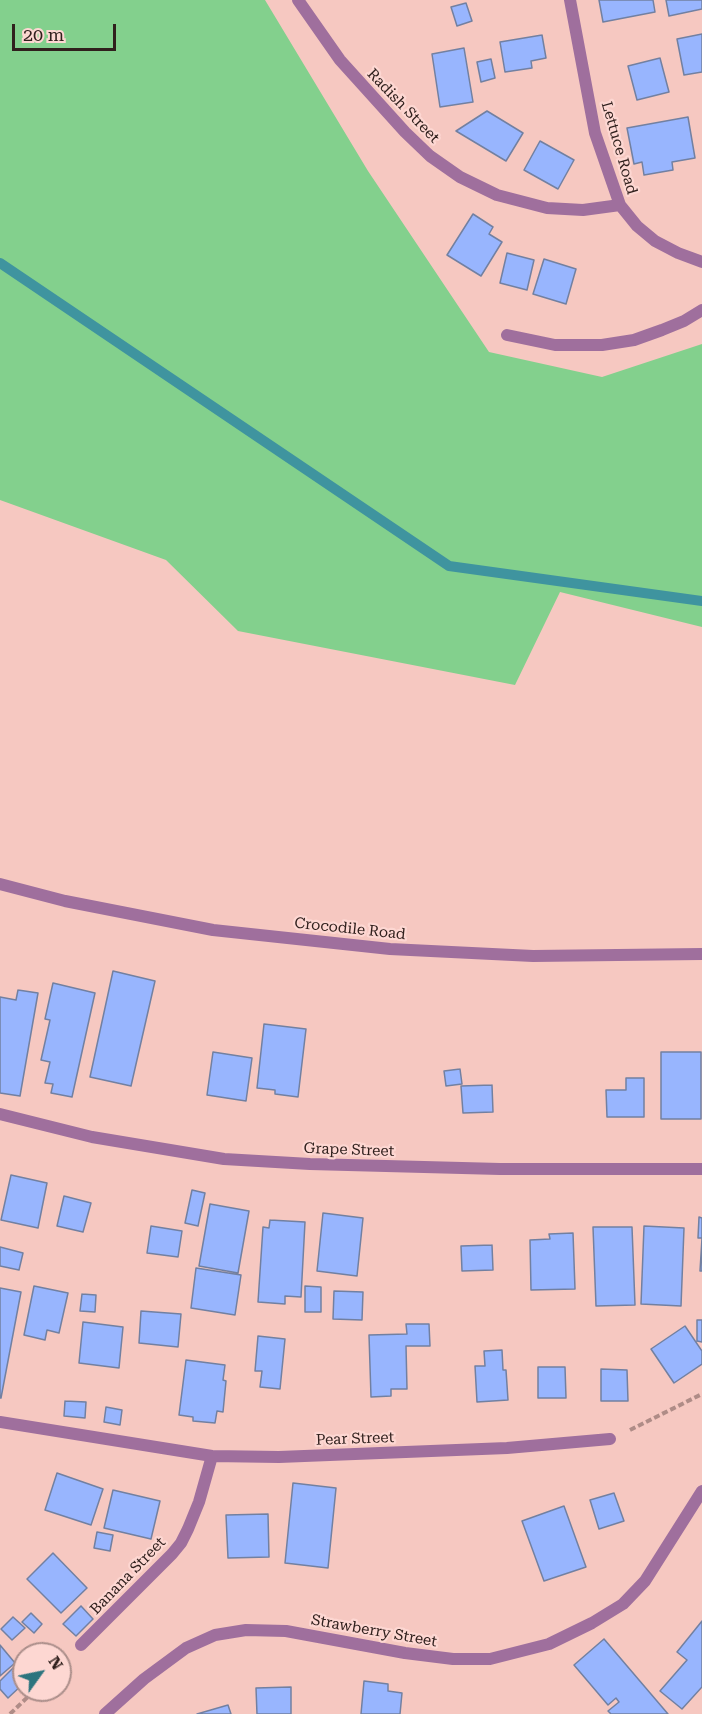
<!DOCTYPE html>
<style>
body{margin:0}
#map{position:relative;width:702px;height:1714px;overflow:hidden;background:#f6c8c1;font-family:"Roboto Serif",serif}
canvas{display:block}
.north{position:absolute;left:12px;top:1642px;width:60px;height:60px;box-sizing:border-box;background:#fdd7d2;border:2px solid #ab8e8a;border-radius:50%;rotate:57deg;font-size:16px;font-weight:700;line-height:24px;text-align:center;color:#30201d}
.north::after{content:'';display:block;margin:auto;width:21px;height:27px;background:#2c747e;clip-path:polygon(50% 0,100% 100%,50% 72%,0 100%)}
.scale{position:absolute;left:12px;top:24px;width:104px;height:27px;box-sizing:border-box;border:3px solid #30201d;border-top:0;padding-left:8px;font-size:18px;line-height:21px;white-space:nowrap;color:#30201d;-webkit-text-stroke:4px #fdd7d2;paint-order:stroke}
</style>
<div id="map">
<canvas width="702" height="1714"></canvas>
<div class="north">N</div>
<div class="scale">20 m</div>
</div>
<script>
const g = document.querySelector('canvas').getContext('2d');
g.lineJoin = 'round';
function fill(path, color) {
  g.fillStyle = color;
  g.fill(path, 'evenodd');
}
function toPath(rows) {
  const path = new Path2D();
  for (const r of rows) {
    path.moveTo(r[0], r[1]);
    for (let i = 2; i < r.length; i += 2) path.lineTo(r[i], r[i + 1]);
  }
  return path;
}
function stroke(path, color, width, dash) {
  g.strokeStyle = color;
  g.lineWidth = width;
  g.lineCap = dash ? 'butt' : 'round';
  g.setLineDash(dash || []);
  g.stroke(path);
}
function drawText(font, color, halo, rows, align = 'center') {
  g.font = font + ' "Roboto Serif",serif';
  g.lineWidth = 4.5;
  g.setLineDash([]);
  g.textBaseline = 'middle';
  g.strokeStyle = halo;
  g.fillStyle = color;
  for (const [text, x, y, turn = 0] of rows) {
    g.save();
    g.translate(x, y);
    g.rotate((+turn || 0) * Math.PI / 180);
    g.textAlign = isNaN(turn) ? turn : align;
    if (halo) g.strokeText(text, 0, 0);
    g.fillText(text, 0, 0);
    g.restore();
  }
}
const green = toPath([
 [0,0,265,0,368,171,489,352,602,377,702,344,702,627,560,592,515,685,238,631,166,560,0,500]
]);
const stream = toPath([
 [0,263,449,566,702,601]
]);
const building = toPath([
 [599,0,653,0,655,12,603,22,599,0],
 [666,0,702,0,702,9,669,16,666,0],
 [466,3,472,21,457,26,451,7,466,3],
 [702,34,702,72,684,75,677,39,702,34],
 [542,35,546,58,531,61,532,68,505,72,500,42,542,35],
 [464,48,473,102,440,107,432,54,464,48],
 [660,58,669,92,637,100,628,66,660,58],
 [491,59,495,78,481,82,477,62,491,59],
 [487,111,523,133,506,161,456,131,487,111],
 [688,117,695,158,672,162,673,170,644,175,642,162,634,164,627,128,688,117],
 [540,141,574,160,558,189,524,170,540,141],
 [473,214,493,227,489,234,502,242,481,276,447,255,473,214],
 [507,253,534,260,527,290,500,283,507,253],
 [544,259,576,269,566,304,533,294,544,259],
 [113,971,155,981,131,1086,90,1077,113,971],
 [53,983,95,993,72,1097,51,1093,53,1084,45,1083,50,1062,41,1060,50,1020,45,1019,53,983],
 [18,990,38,993,20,1096,0,1093,0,997,16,1000,18,990],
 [264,1024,306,1029,298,1097,275,1094,275,1090,257,1088,264,1024],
 [213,1052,252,1058,246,1101,207,1095,213,1052],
 [661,1052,701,1052,701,1119,661,1119,661,1052],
 [460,1069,462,1084,446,1086,444,1071,460,1069],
 [626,1078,644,1078,644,1117,607,1117,606,1090,626,1090,626,1078],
 [492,1085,493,1112,463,1113,461,1086,492,1085],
 [11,1175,47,1183,38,1228,1,1220,11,1175],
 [192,1190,205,1193,198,1226,185,1223,192,1190],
 [64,1196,91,1203,83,1232,57,1226,64,1196],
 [210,1204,249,1211,238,1273,199,1266,210,1204],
 [323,1213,363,1218,357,1276,317,1271,323,1213],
 [699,1217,702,1218,702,1271,700,1271,702,1238,698,1238,699,1217],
 [270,1220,305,1222,301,1297,285,1296,285,1304,258,1302,263,1227,269,1228,270,1220],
 [151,1226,182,1231,178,1257,147,1253,151,1226],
 [644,1226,684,1228,681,1306,641,1304,644,1226],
 [593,1227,632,1227,635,1305,596,1306,593,1227],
 [573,1233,575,1289,531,1290,530,1240,550,1239,549,1234,573,1233],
 [492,1245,493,1270,462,1271,461,1246,492,1245],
 [0,1247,23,1253,19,1270,0,1266,0,1247],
 [196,1268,241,1275,235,1315,191,1308,196,1268],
 [34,1286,68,1293,59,1333,47,1330,45,1340,24,1335,34,1286],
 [305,1286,321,1287,321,1312,305,1312,305,1286],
 [0,1288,21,1292,1,1398,0,1398,0,1288],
 [334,1291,363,1292,362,1320,333,1319,334,1291],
 [82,1294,96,1295,95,1312,80,1311,82,1294],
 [141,1311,181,1314,178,1347,139,1343,141,1311],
 [697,1320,702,1320,702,1342,697,1341,697,1320],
 [83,1322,123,1327,119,1368,79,1363,83,1322],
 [406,1324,429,1324,430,1346,406,1346,407,1389,391,1389,391,1396,371,1397,369,1335,407,1334,406,1324],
 [685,1326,702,1351,702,1364,674,1383,651,1349,685,1326],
 [258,1336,285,1339,280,1389,260,1387,262,1371,255,1371,258,1336],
 [502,1350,503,1370,506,1370,508,1400,477,1402,475,1366,485,1366,484,1351,502,1350],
 [186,1360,225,1365,223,1380,226,1381,223,1412,217,1411,215,1423,193,1421,193,1417,179,1415,186,1360],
 [538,1367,565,1367,566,1398,538,1398,538,1367],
 [601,1369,627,1370,628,1401,601,1401,601,1369],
 [65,1401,86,1402,85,1418,64,1416,65,1401],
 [106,1407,122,1410,120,1425,104,1422,106,1407],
 [57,1473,103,1489,91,1525,45,1510,57,1473],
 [293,1483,336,1488,328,1568,285,1563,293,1483],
 [113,1490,160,1501,151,1539,104,1528,113,1490],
 [614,1493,624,1521,599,1529,590,1500,614,1493],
 [564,1506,586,1567,544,1581,522,1521,564,1506],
 [268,1514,269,1557,228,1558,226,1515,268,1514],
 [97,1532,113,1535,110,1551,94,1548,97,1532],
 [53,1553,87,1588,61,1613,27,1579,53,1553],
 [81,1606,93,1619,76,1636,63,1624,81,1606],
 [31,1613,42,1624,34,1633,22,1622,31,1613],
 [13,1617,25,1628,12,1640,1,1629,13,1617],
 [702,1621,702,1687,682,1709,660,1691,687,1660,677,1652,702,1621],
 [604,1639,668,1714,611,1714,608,1711,619,1702,616,1698,608,1705,574,1665,604,1639],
 [0,1645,15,1663,0,1676,0,1645],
 [18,1663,24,1669,24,1683,8,1698,0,1689,0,1681,18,1663],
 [364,1681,388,1684,388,1691,402,1693,400,1714,361,1714,364,1681],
 [291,1687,291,1714,257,1714,256,1688,291,1687],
 [228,1705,231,1714,197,1714,228,1705]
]);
const path = toPath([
 [630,1430,702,1394],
 [10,1714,35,1690]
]);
const street = toPath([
 [298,0,340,60,405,132,430,156,460,177,497,195,547,208,583,210,620,205],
 [570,0,595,133,620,205,637,226,655,241,678,253,702,262],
 [507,335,555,345,602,345,634,340,662,330,684,321,702,310],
 [0,884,65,901,213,930,390,949,533,956,702,954],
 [0,1114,92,1137,224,1159,310,1164,500,1169,702,1169],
 [0,1422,212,1456,279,1457,507,1448,610,1439],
 [81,1645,172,1554,181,1543,188,1529,199,1502,212,1456],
 [105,1714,144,1679,186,1648,215,1635,246,1630,286,1631,405,1653,453,1659,490,1659,549,1644,592,1623,623,1604,645,1581,702,1491]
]);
const streetNames = [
 ["Radish Street",403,106,46],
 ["Lettuce Road",619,148,74],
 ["Crocodile Road",350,929,6],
 ["Grape Street",349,1150,2],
 ["Pear Street",355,1439,-2],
 ["Banana Street",128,1576,-46],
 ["Strawberry Street",374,1631,10]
];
fill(green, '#83d08d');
stroke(stream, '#3f949f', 10);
fill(building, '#98b5fe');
stroke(building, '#7280a1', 1.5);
stroke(path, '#af8c87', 4, [6, 3]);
stroke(street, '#9f6f9d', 12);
drawText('15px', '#30201d', '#fdd7d2', streetNames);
</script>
